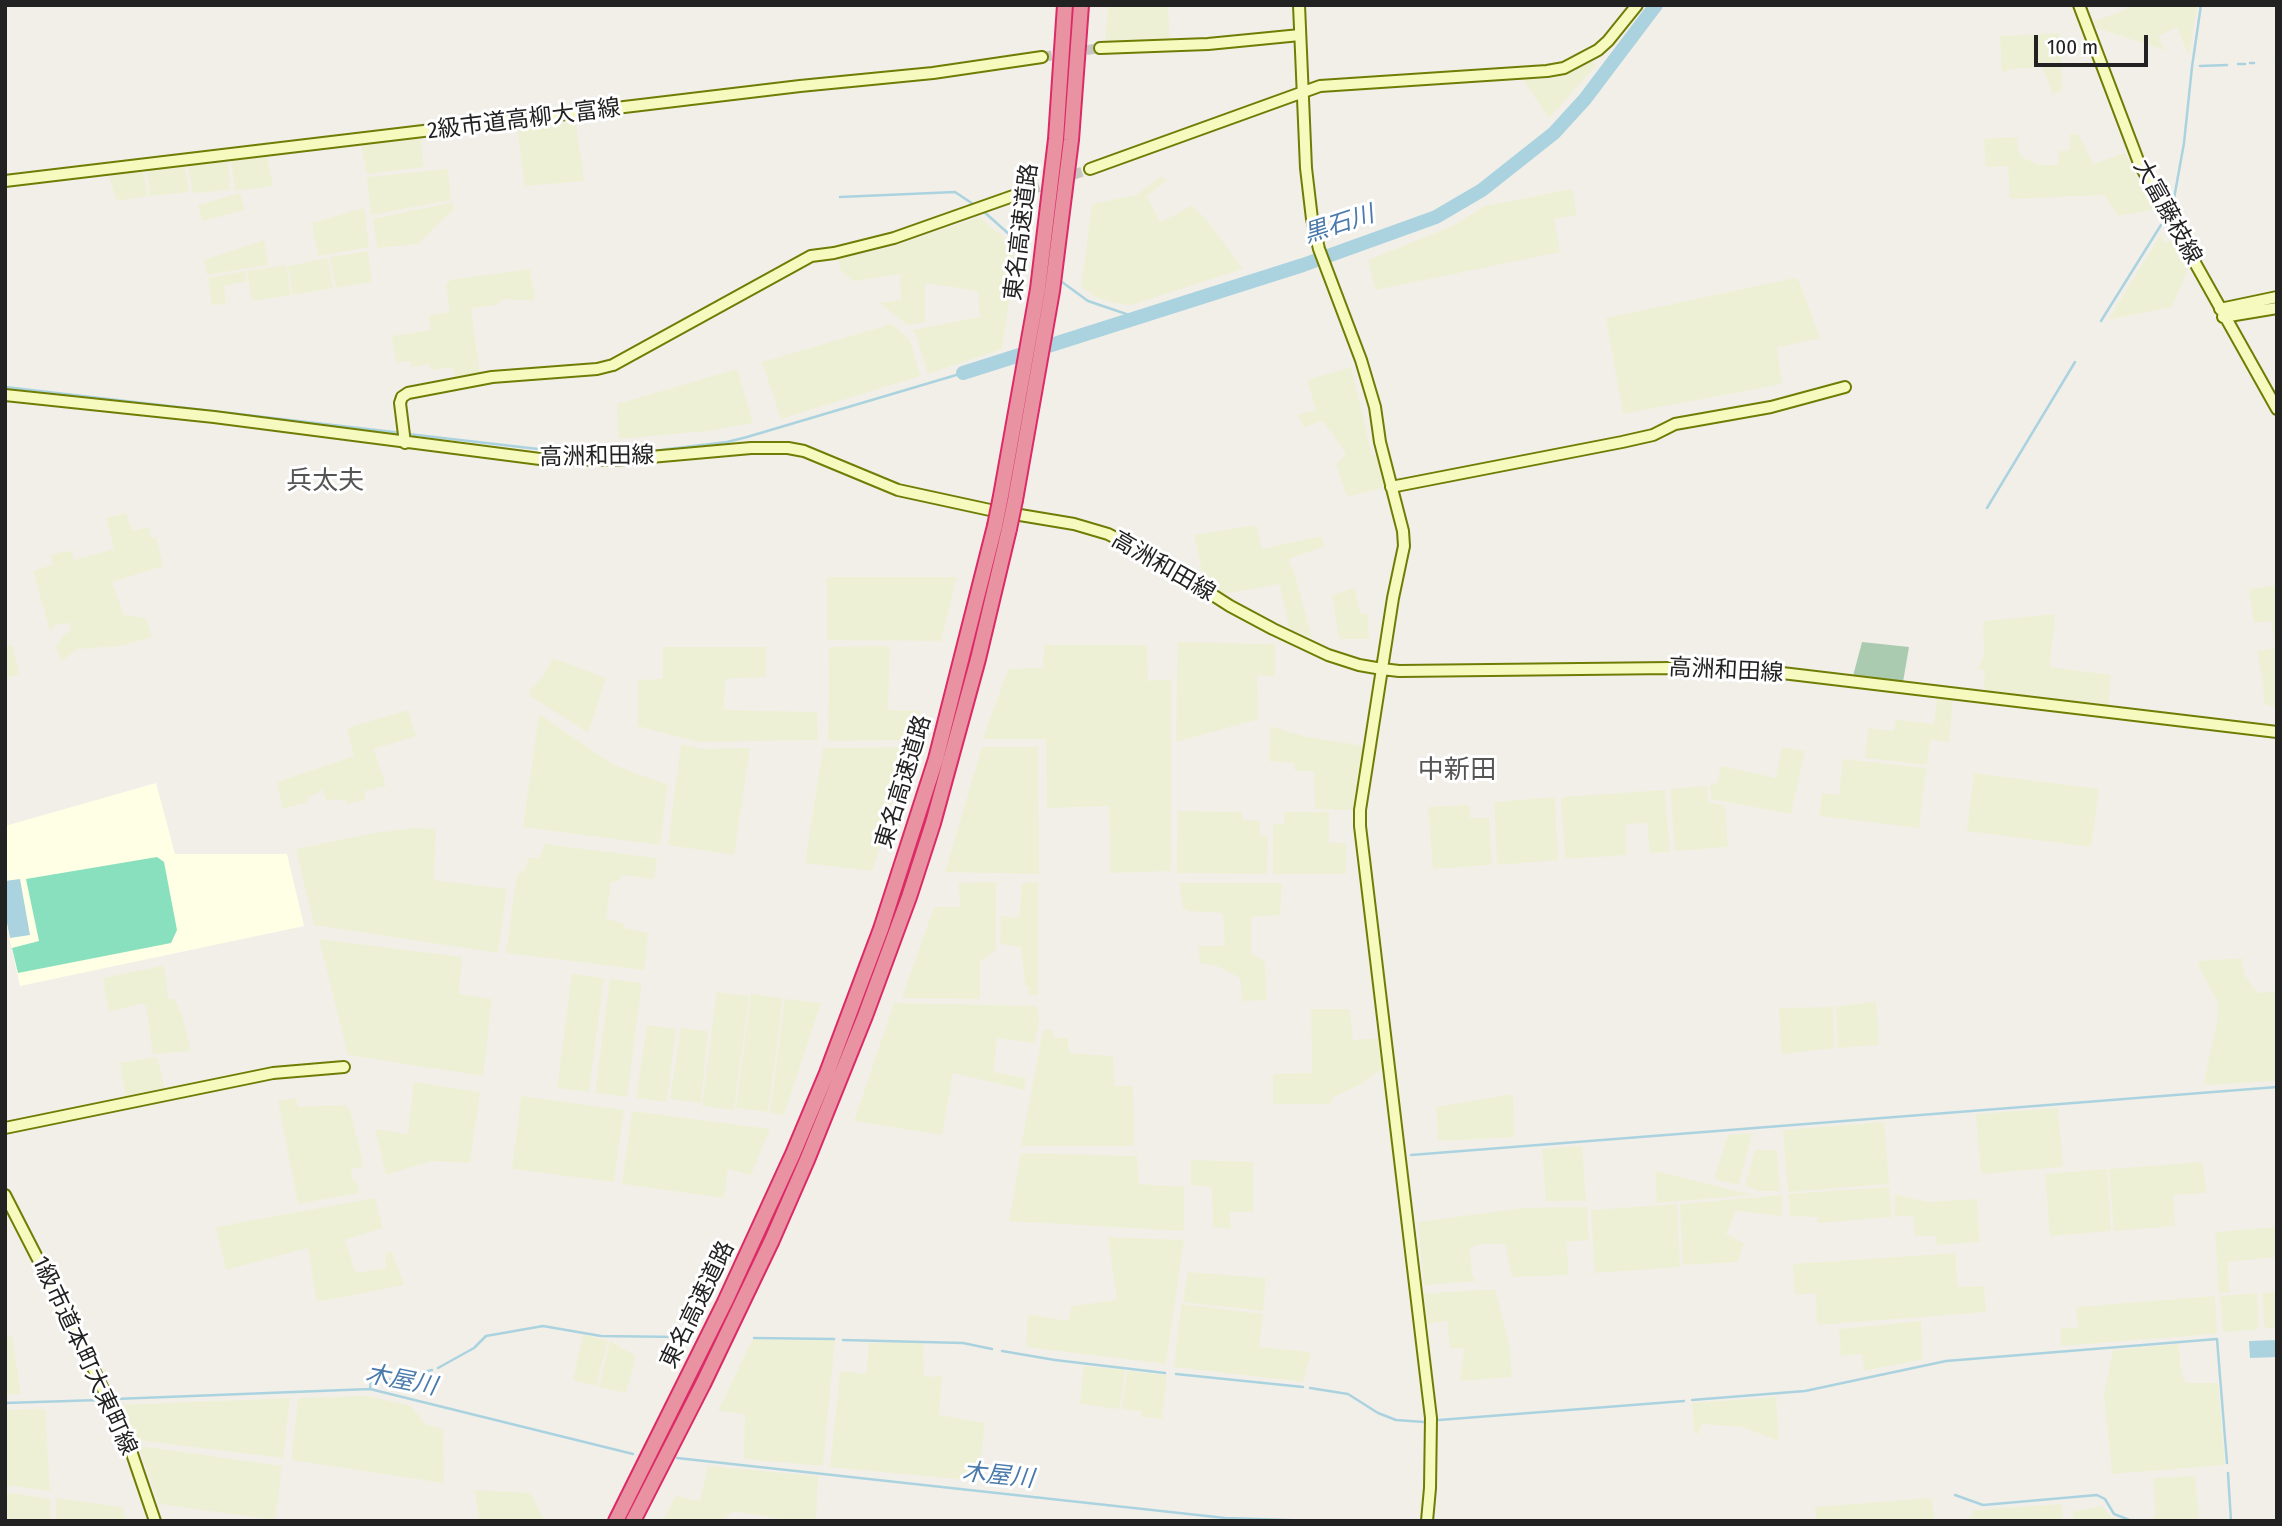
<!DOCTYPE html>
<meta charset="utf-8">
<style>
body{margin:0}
#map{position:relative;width:2282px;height:1526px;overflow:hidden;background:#f2efe9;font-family:"Fira Sans Condensed",sans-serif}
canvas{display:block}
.frame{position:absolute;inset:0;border:7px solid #222;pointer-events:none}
.scale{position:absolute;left:2034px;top:35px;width:114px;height:32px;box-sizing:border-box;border:4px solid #222;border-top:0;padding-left:9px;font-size:21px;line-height:24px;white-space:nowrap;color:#222;-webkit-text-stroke:5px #fff;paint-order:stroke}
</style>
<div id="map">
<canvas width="2282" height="1526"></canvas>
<div class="frame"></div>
<div class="scale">100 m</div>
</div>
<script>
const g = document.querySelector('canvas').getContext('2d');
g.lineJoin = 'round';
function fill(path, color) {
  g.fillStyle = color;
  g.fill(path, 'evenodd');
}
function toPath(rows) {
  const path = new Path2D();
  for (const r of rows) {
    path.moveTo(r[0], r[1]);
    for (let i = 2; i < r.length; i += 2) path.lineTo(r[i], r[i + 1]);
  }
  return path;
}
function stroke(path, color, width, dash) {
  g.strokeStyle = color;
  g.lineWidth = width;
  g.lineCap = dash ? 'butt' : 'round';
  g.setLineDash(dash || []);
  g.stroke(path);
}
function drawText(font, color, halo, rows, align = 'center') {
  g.font = font + ' "Fira Sans Condensed","Noto Sans JP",sans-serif';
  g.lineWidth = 6;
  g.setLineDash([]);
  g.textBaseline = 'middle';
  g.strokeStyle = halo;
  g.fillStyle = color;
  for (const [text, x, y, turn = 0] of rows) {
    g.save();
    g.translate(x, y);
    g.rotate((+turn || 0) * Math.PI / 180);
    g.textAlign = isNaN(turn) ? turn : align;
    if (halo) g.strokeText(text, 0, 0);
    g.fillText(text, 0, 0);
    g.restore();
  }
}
const education = toPath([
 [156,783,175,854,287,854,304,926,20,986,5,918,5,826]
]);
const farmland = toPath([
 [1108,5,1168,5,1170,39,1105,44],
 [2137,5,2197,5,2189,57,2177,27,2159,36,2164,50,2097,28,2094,21],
 [2060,33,2062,90,2053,95,2042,67,2011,69,2002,73,2000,36],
 [1592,61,1597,65,1549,118,1522,79,1549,79,1570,73],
 [576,122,584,181,525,186,517,128],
 [2070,134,2079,135,2093,164,2125,153,2143,190,2155,208,2153,210,2118,216,2104,195,2010,199,2008,166,1986,167,1984,139,2017,137,2019,152,2023,158,2040,165,2058,165,2059,151,2069,151],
 [420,138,424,167,367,174,361,144],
 [267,156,273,186,235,191,231,160],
 [228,161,230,190,193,193,188,166],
 [185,166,189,192,150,196,147,171],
 [448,169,451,200,371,215,367,177],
 [143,171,148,196,117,201,108,174],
 [1162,176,1166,181,1147,196,1160,222,1177,214,1191,205,1207,220,1243,269,1131,305,1114,303,1096,297,1081,287,1092,204,1136,195],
 [1572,189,1577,215,1554,219,1560,252,1376,290,1368,260,1450,227,1485,206],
 [240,193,245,210,202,221,198,205],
 [453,202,454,209,418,244,377,248,373,219],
 [364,208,369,247,318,256,312,223],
 [979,217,1017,248,1002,349,928,374,916,335,912,330,980,317,978,291,925,283,925,322,908,325,879,303,901,300,900,274,853,281,841,271,838,258,885,249],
 [2161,234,2163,242,2171,241,2187,271,2172,307,2108,320],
 [264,240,268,265,207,275,204,260],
 [368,251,372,282,336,288,330,257],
 [328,258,333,288,293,295,288,266],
 [286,265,291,295,252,301,247,271],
 [530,269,535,301,503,299,497,305,471,308,480,374,455,378,453,367,431,370,429,364,411,367,410,361,396,363,392,336,431,330,429,315,450,312,446,286,450,280],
 [244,271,247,281,224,286,226,304,212,305,208,278],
 [1795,278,1799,281,1820,338,1777,348,1782,384,1623,414,1606,318],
 [892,324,910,340,920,376,781,419,762,362],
 [1351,367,1372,455,1376,455,1386,487,1347,497,1336,464,1346,454,1323,421,1304,427,1297,415,1316,410,1307,380],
 [737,369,753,423,707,431,619,439,617,404],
 [126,513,132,531,148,527,151,538,156,537,163,566,112,582,124,615,146,618,152,637,120,646,78,649,62,661,56,646,62,640,61,637,71,630,69,623,57,624,50,631,33,571,52,565,51,555,64,551,72,552,74,560,114,549,106,518],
 [1256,525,1262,549,1321,536,1325,546,1289,559,1297,582,1312,638,1289,629,1280,584,1224,594,1204,581,1194,535],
 [827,577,957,577,941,641,827,640],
 [2277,585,2277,708,2264,704,2263,682,2257,651,2275,648,2271,621,2254,623,2249,589],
 [1355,588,1360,613,1368,614,1369,639,1339,639,1332,595],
 [2055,614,2050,667,2111,675,2108,707,1984,691,1985,671,1978,669,1984,654,1983,621],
 [1178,642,1275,644,1275,677,1257,675,1259,719,1176,742],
 [12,645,20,674,5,678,5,647],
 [1044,645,1147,645,1148,681,1171,679,1171,871,1110,873,1109,806,1047,808,1046,739,983,739,1008,669,1043,668],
 [887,646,890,650,888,710,921,711,913,740,828,741,829,647],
 [663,647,766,647,766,677,725,679,724,710,817,712,818,740,697,742,638,726,638,680,663,679],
 [553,658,606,678,589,731,587,732,530,696,529,691,544,675],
 [1937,697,1953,699,1949,742,1930,740,1927,765,1865,758,1869,728,1894,731,1896,720,1934,724],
 [408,710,416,736,374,749,386,786,365,791,365,800,347,804,345,800,326,800,322,789,315,795,308,796,308,802,283,809,277,782,354,756,347,728],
 [539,714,612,764,668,785,660,845,523,827],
 [1270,726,1303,736,1364,746,1356,810,1315,809,1314,771,1295,771,1294,763,1269,761],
 [681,744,702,749,750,748,734,855,668,845],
 [912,747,872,871,805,863,823,748],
 [982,747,1038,747,1039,874,945,872],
 [1782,747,1805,751,1791,814,1711,799,1710,785,1717,783,1721,766,1776,778],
 [1843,759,1926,768,1919,828,1819,816,1822,793,1839,795],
 [1974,773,2099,789,2091,847,1967,831],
 [1707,786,1708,802,1725,806,1728,847,1675,851,1670,789],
 [1665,790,1670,852,1650,853,1647,823,1626,824,1627,855,1565,859,1561,797],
 [1555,797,1558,860,1499,865,1497,862,1494,802],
 [1469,805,1470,818,1489,818,1492,863,1489,865,1433,869,1428,807],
 [1178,811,1242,812,1243,820,1260,821,1260,836,1268,836,1267,874,1177,873],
 [1284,812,1329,812,1329,843,1346,843,1346,874,1273,874,1273,824,1284,824],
 [413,828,436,829,434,880,507,889,498,953,314,925,296,849,374,833],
 [544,844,657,858,654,879,622,875,619,881,611,882,606,918,624,924,625,928,648,933,644,970,506,953,517,874,525,870,528,858,540,858],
 [996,882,996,950,980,962,980,999,902,998,934,907,961,907,958,883],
 [1038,882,1038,995,1028,995,1029,987,1025,985,1021,947,1000,944,1001,916,1019,918,1022,883],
 [1179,883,1282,883,1280,915,1251,917,1251,953,1265,962,1267,1000,1243,1001,1240,978,1217,966,1200,963,1198,946,1225,946,1223,913,1187,911,1183,908],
 [319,939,462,957,459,994,492,999,483,1076,348,1055],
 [2242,958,2244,974,2257,993,2277,991,2277,1081,2207,1085,2204,1082,2218,1017,2218,1003,2198,964,2199,961],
 [161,966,164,967,168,999,174,999,182,1015,191,1051,153,1054,146,1007,143,1003,109,1012,103,978],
 [572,974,604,978,589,1092,557,1088],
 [610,979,642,983,627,1097,595,1093],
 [717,992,749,996,734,1110,702,1106],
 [751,994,783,998,768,1112,736,1108],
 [785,999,821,1003,784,1115,770,1113],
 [1876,1001,1879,1045,1838,1048,1836,1007],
 [894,1003,1037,1006,1039,1023,1034,1043,997,1038,994,1072,1026,1078,1024,1090,953,1073,942,1135,854,1121],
 [1833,1007,1835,1048,1781,1054,1779,1008],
 [1311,1009,1350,1009,1353,1040,1379,1038,1383,1068,1361,1084,1332,1098,1331,1104,1273,1104,1273,1074,1312,1073],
 [647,1025,676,1029,667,1102,636,1098],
 [681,1028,708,1031,701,1103,670,1099],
 [1043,1030,1053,1030,1053,1038,1068,1038,1069,1053,1113,1056,1115,1086,1133,1086,1134,1146,1021,1146],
 [157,1057,165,1089,126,1097,120,1063],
 [414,1082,480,1092,470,1163,432,1161,386,1175,375,1129,408,1134],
 [1513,1094,1515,1137,1438,1141,1436,1107],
 [521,1096,624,1110,614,1182,512,1169],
 [296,1098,298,1107,346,1105,347,1109,350,1110,364,1167,351,1169,353,1181,356,1181,359,1193,298,1204,278,1101],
 [2058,1108,2063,1167,1981,1174,1976,1114],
 [632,1111,770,1129,751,1175,728,1169,724,1198,622,1184],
 [1884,1122,1889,1184,1788,1192,1783,1130],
 [1752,1133,1739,1185,1714,1179,1728,1135],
 [1582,1146,1586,1201,1546,1201,1542,1149],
 [1755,1150,1777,1150,1780,1191,1759,1191,1745,1186],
 [1021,1153,1137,1156,1139,1184,1184,1187,1184,1231,1009,1221],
 [1191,1160,1253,1162,1253,1212,1230,1212,1231,1229,1213,1227,1212,1187,1191,1185],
 [2203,1162,2206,1193,2173,1195,2175,1226,2114,1231,2109,1169],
 [2107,1169,2111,1231,2050,1236,2045,1174],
 [1655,1171,1753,1195,1657,1203],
 [1889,1187,1892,1217,1818,1223,1817,1217,1790,1216,1788,1194],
 [1894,1194,1928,1202,1977,1199,1980,1242,1937,1245,1936,1236,1915,1236,1914,1216,1895,1216],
 [1782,1195,1782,1216,1736,1211,1726,1234,1744,1243,1738,1262,1683,1265,1680,1204],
 [375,1198,383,1228,345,1240,356,1273,386,1268,385,1253,392,1252,404,1285,317,1302,308,1248,226,1270,216,1227],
 [1677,1204,1680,1267,1595,1273,1591,1210],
 [1587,1207,1589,1240,1566,1242,1569,1275,1512,1277,1505,1244,1480,1244,1472,1247,1470,1251,1472,1275,1476,1281,1424,1285,1418,1222,1523,1208],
 [2277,1227,2277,1257,2228,1262,2229,1293,2219,1293,2215,1232],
 [1108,1237,1184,1240,1166,1364,1026,1347,1028,1314,1068,1321,1072,1306,1117,1300],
 [1956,1253,1957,1287,1984,1286,1986,1312,1817,1325,1816,1293,1795,1295,1793,1264],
 [1188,1272,1266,1278,1263,1311,1183,1302],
 [1495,1289,1509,1344,1512,1377,1460,1381,1464,1349,1450,1348,1447,1321,1425,1324,1422,1294],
 [2277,1292,2277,1328,2267,1328,2264,1326,2262,1293],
 [2257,1293,2259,1327,2257,1330,2223,1332,2220,1296],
 [2215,1296,2217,1332,2214,1334,2061,1346,2061,1328,2078,1328,2076,1307],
 [1181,1304,1263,1314,1259,1347,1311,1352,1303,1382,1174,1367],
 [1921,1321,1923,1359,1864,1371,1862,1354,1841,1356,1839,1329],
 [583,1334,608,1341,596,1386,573,1380],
 [12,1336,21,1394,5,1395,5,1337],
 [752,1340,835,1340,823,1466,744,1459,745,1414,718,1411],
 [610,1341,636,1356,626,1393,599,1387],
 [868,1343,923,1343,924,1377,942,1376,939,1415,985,1423,978,1481,830,1467,840,1371,867,1374],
 [2179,1344,2181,1372,2186,1383,2218,1383,2225,1465,2112,1474,2104,1394,2113,1350],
 [1084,1366,1125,1370,1120,1409,1080,1404],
 [1127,1371,1167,1375,1162,1419,1142,1417,1141,1411,1122,1409],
 [368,1396,411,1406,425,1424,443,1429,444,1483,291,1460,298,1398],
 [1776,1397,1779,1441,1742,1427,1702,1424,1698,1434,1694,1433,1692,1403],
 [290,1398,283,1458,136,1440,121,1405],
 [45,1409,50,1491,5,1485,5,1410],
 [139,1446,282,1466,275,1520,159,1504],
 [708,1466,818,1476,816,1521,795,1521,732,1511,724,1521,663,1521,675,1496,700,1501],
 [2195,1476,2199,1521,2153,1521,2155,1512,2154,1478],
 [475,1490,530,1493,545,1521,479,1521],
 [5,1492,50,1499,51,1521,5,1521],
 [58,1498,123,1507,125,1521,56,1521,56,1500],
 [1932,1498,1934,1521,1816,1521,1815,1507],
 [2061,1504,2063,1521,1968,1521,1974,1510],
 [2102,1506,2112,1517,2123,1521,2074,1521,2072,1512]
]);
const cemetery = toPath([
 [1862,642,1909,647,1903,682,1853,676]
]);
const pitch = toPath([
 [157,857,164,862,177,930,171,943,18,973,12,948,39,941,26,879]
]);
const water = toPath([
 [20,879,30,935,10,938,5,913,5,881],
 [2277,1340,2277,1357,2250,1358,2249,1341]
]);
const stream = toPath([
 [2276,62,2277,62],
 [2250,63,2254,63],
 [2238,64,2245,64],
 [2200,66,2227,65],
 [840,197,955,192,976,206],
 [2173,204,2184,143,2192,67,2201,5],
 [982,210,1029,252],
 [1062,282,1088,301,1135,317],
 [2101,321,2161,225],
 [5,387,402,433],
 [408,434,538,449,613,452,660,450,727,442,747,437,963,373],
 [1987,508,2075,362],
 [1411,1155,2277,1087],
 [754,1338,834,1339],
 [843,1340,963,1343,992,1349],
 [1002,1351,1055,1360,1165,1373],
 [438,1368,474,1348,486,1336,543,1326,601,1336,678,1337],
 [1176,1374,1303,1387],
 [1310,1388,1348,1394,1378,1413,1396,1420,1424,1422],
 [370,1389,371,1381,384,1381,432,1370],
 [115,1399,370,1389,633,1454],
 [1692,1400,1805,1391,1946,1361,2217,1339,2227,1463],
 [5,1403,100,1400],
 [1439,1420,1684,1401],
 [677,1458,1225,1518,1316,1521],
 [2228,1473,2231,1521],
 [1955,1495,1983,1505,2097,1495,2105,1499,2114,1514,2132,1521]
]);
const river = toPath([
 [963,373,1303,265,1436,217,1482,190,1554,133,1585,99,1656,5]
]);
const secondaryTunnel = toPath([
 [1042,57,1100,48],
 [1030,190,1090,169]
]);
const secondary = toPath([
 [1299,5,1306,168,1312,219,1319,249,1361,360,1375,407,1380,442,1403,531,1404,546,1393,598,1360,810,1360,826,1431,1418,1430,1488,1427,1521],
 [2079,5,2139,163,2277,409],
 [1100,48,1208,44,1300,35],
 [1090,169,1320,86,1547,71,1564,68,1598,50,1608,41,1637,5],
 [5,181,800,86,933,73,1042,57],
 [2220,309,2277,297],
 [2223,317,2277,308],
 [5,395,214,417,540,459,617,460,751,448,788,448,804,451,898,490,990,510,1074,524,1108,534,1155,558,1230,606,1273,629,1328,655,1359,665,1382,669,1399,671,1671,668,1757,670,2277,732],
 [405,443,400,403,402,397,408,393,492,377,597,369,613,365,811,256,834,253,894,238,1030,190],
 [1391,487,1622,442,1653,435,1675,424,1771,407,1845,387],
 [5,1128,273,1073,344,1067],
 [5,1195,85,1351,128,1442,155,1521]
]);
const highway = toPath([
 [1001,496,1038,289,1056,139,1065,5],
 [1015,500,1052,291,1071,140,1081,5],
 [616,1521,725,1302,793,1154,827,1073,881,929,936,759,995,526],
 [633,1521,703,1384,772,1240,807,1160,865,1016,909,897,933,823,978,659,1009,529]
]);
const highwayBridge = toPath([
 [995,526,1001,496],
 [1009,529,1015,500]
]);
const streetNames = [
 ["2級市道高柳大富線",524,120,-7],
 ["大富藤枝線",2167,212,61],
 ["東名高速道路",1022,232,-83],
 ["高洲和田線",597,457,-1],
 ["高洲和田線",1163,567,30],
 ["高洲和田線",1726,671,3],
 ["東名高速道路",904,782,-73],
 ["東名高速道路",698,1305,-64],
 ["1級市道本町大東町線",84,1356,65]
];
const waterNames = [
 ["黒石川",1339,225,-18],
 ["木屋川",401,1381,11],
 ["木屋川",998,1476,6]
];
const quarterNames = [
 ["兵太夫",325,482],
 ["中新田",1457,771]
];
fill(education, '#ffffe5');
fill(farmland, '#eef0d5');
fill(cemetery, '#aacbaf');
fill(pitch, '#88e0be');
fill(water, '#aad3df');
stroke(stream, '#aad3df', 2.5);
stroke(river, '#aad3df', 14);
stroke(secondaryTunnel, '#c8c6c1', 10, [10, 5]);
stroke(secondary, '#707d05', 14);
stroke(highway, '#dc2a67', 18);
stroke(secondary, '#f7fabf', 10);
stroke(highway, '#e892a2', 14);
stroke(highwayBridge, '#dc2a67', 18, []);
stroke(highwayBridge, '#e892a2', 14);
drawText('23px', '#222', '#fff', streetNames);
drawText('italic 24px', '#4a7aab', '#fff', waterNames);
drawText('26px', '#555', '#fff', quarterNames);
</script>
